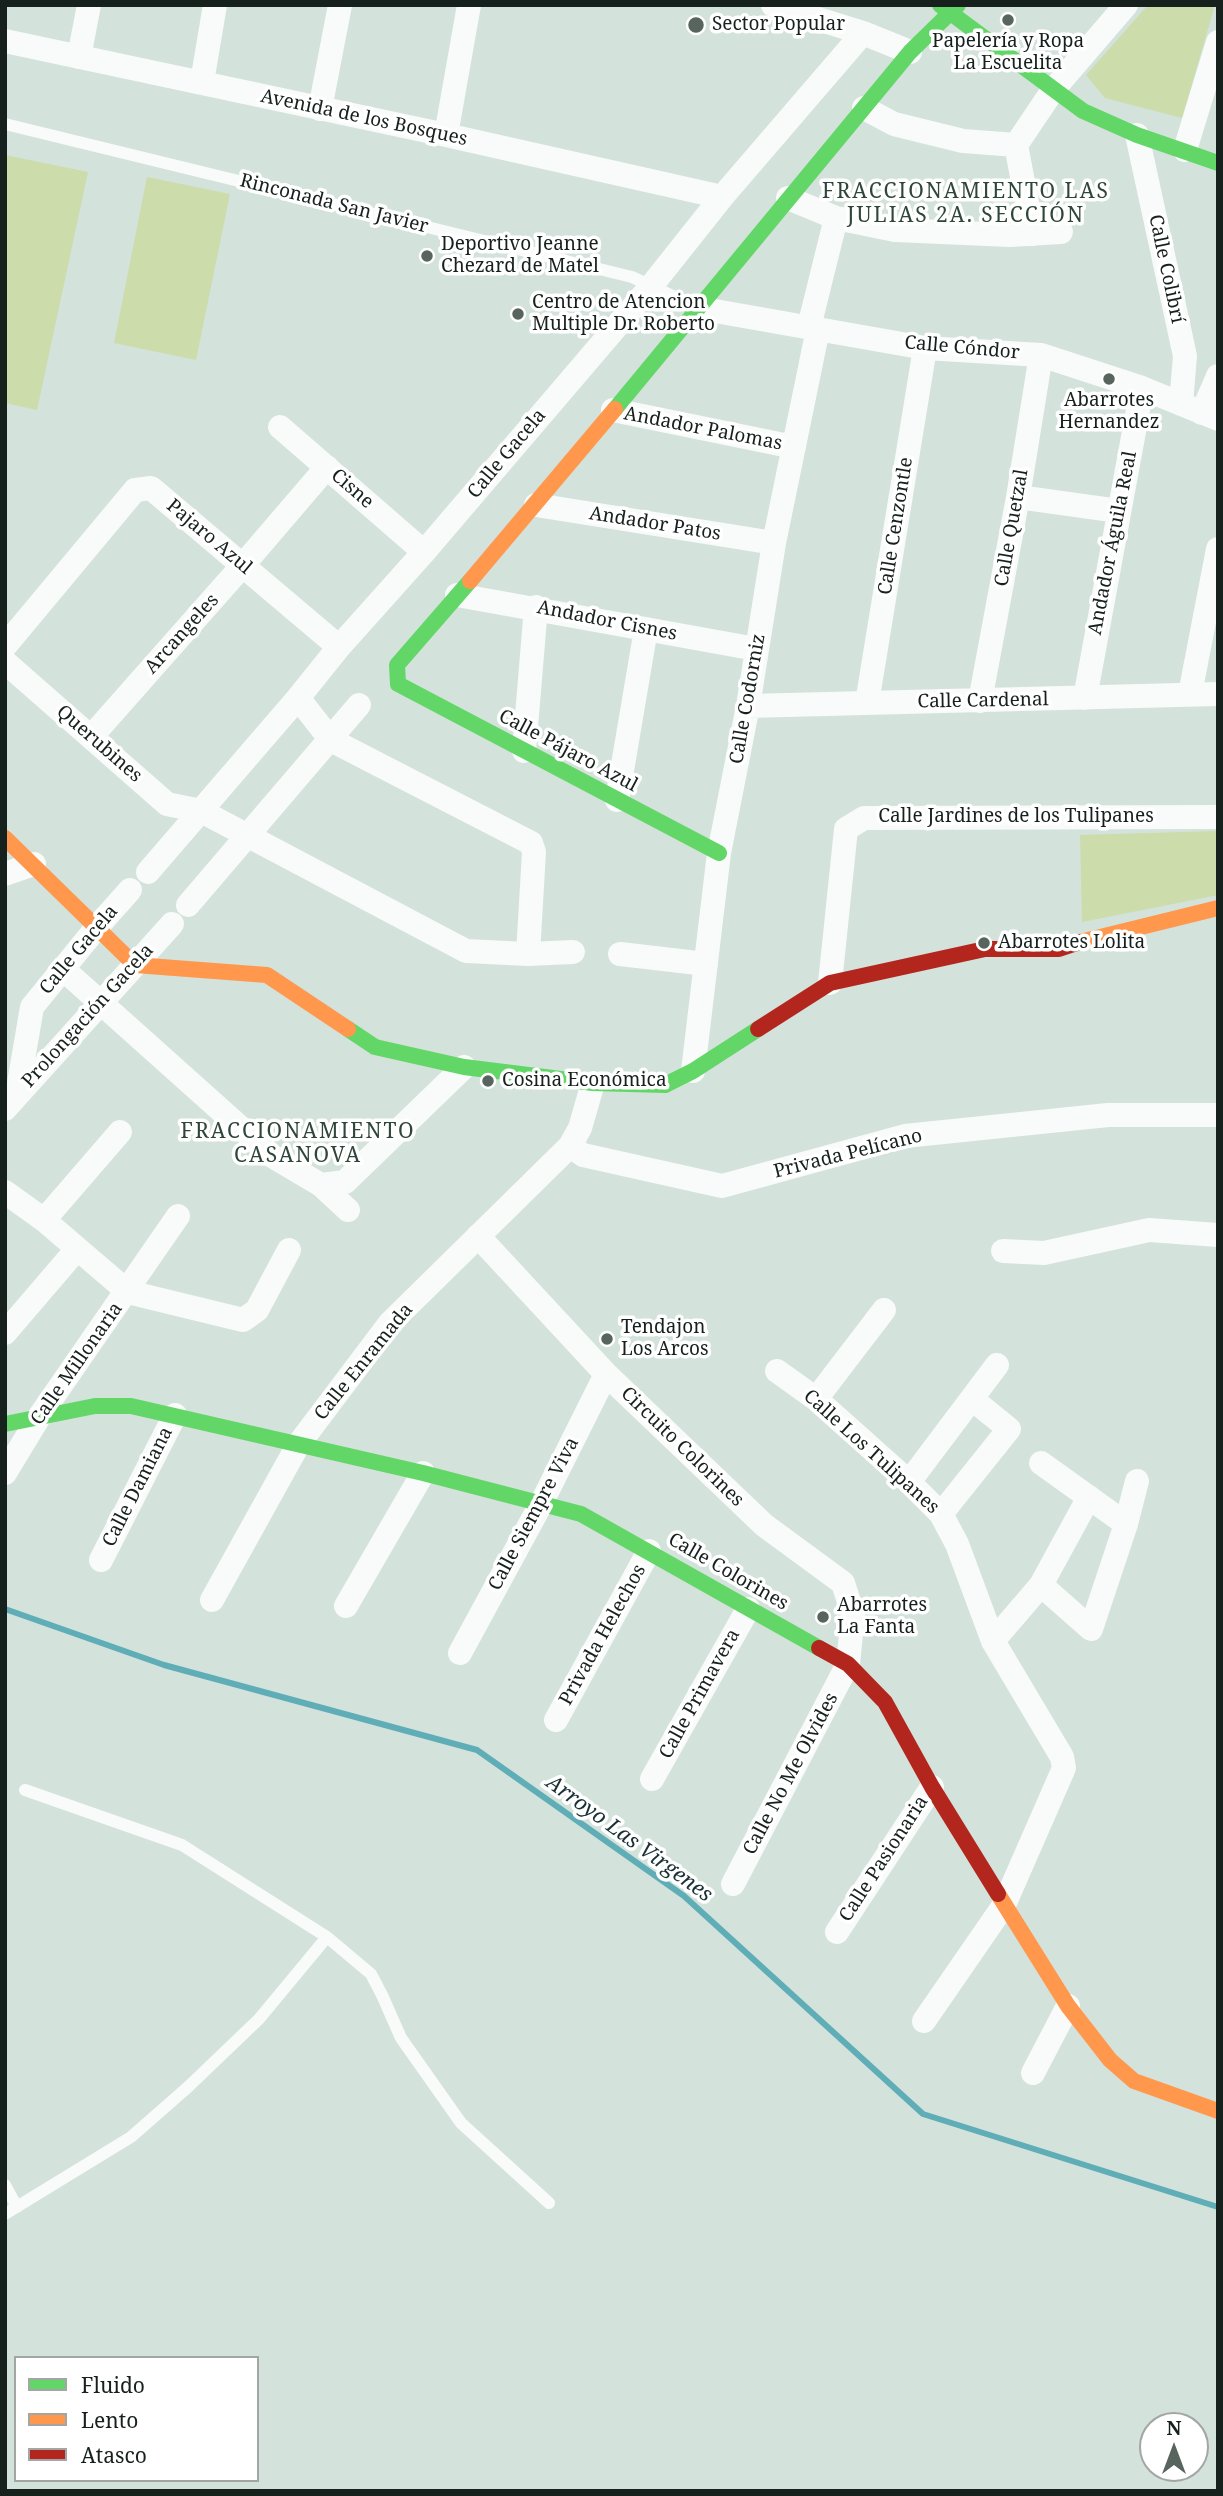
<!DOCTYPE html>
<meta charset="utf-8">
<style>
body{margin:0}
#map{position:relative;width:1223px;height:2496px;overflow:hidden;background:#d3e2da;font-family:"Noto Serif",serif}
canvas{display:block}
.frame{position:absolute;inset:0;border:7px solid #16201c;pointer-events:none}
.legend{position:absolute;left:14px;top:2356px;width:245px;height:126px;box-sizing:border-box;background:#fff;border:2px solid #a2a6a4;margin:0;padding:9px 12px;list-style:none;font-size:21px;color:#16201c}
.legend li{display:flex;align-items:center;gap:14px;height:35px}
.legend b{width:35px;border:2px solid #a2a6a4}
.north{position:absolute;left:1139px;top:2412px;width:70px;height:70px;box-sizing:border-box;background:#fff;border:2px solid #a2a6a4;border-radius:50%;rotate:0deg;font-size:19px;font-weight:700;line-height:28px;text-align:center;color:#16201c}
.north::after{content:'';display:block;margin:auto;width:24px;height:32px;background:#58645e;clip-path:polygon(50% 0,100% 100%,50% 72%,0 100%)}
</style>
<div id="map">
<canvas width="1223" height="2496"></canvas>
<div class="frame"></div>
<ul class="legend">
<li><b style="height:9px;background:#63d668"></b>Fluido</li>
<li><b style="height:9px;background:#ff974d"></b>Lento</li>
<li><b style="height:9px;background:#b3261e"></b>Atasco</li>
</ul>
<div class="north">N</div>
</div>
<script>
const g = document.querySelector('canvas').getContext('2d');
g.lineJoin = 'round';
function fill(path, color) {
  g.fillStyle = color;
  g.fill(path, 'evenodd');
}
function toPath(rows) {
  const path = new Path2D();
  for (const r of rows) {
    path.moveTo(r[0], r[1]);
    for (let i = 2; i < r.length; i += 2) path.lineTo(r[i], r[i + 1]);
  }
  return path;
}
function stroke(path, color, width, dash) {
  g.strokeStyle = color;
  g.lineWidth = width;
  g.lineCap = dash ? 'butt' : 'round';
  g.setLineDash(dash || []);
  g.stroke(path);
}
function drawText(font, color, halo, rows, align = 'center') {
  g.font = font + ' "Noto Serif",serif';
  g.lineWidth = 7;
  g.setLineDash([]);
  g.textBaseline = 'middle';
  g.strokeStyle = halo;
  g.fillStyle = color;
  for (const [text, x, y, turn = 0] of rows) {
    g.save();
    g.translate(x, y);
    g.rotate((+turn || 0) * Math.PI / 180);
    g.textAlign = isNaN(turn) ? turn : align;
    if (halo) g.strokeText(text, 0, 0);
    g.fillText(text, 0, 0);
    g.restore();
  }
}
const green = toPath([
 [1148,5,1215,5,1182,118,1105,98,1086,75],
 [5,155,88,172,37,410,5,403],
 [147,177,230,194,196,360,114,343],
 [1218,831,1218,895,1082,922,1080,835]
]);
const stream = toPath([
 [5,1609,164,1665,477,1750,684,1896,923,2114,1218,2207]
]);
const lane = toPath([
 [5,124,632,277,698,308],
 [25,1790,182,1845,327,1937],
 [5,2185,17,2207],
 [5,2214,131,2137,188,2087,259,2019,327,1937,371,1974,382,1995,401,2038,461,2123,549,2203]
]);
const street = toPath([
 [773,5,863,33,910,52],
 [5,41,446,135,722,197],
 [79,57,89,5],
 [202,82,215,5],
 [864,108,894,124,963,141,1016,145],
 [320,109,340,5],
 [446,135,469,5],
 [1137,135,1185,356,1181,404],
 [1185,150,1218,42],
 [788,198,836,218,895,230,1010,235,1061,232],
 [1033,234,1016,145,1053,90,1126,5],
 [698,308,925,348,1041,355,1142,388,1218,419],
 [809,327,836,218],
 [613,410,794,447],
 [1202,413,1218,376],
 [280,427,424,552],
 [1018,497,1119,511],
 [536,505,774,543],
 [457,595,756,649],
 [5,646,135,490,151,488,339,647],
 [5,662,167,804,201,811,466,951,528,954,573,952],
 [1190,694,1218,549],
 [298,698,331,740,531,843,534,852,528,954],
 [1085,698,1142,388],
 [980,701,1018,497,1041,355],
 [867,703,925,348],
 [748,706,1218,694],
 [91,737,243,565,327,467],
 [524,751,536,607],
 [617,800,646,629],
 [148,872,298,698,339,647,424,552,652,285,722,197,863,33],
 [5,874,34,864],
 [188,905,359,705],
 [620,954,706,964],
 [63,969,272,1156,321,1185,348,1210],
 [830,983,846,829,864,818,1218,817],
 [693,1071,719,853,748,706,774,543,818,329],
 [17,1095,32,1007,97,927,130,890],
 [5,1109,172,924],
 [570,1146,583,1155,722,1186,905,1136,1108,1115,1218,1115],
 [321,1185,345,1182,464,1067],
 [5,1192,44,1220,128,1292,243,1320,257,1310,289,1250],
 [44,1220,120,1132],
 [478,1236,606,1374,764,1525,843,1583,853,1614,848,1664,733,1884],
 [1003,1251,1044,1253,1149,1230,1218,1235],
 [5,1333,77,1249],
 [777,1371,816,1399,909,1482,941,1514,957,1544,993,1641,1062,1757,1064,1768,1004,1905,924,2021],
 [816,1399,884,1310],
 [1041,1463,1126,1524],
 [5,1473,39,1417,178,1216],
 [909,1482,997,1365],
 [941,1514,1009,1429,972,1399],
 [101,1560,175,1415],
 [1041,1585,1091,1629,1126,1524,1137,1481],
 [212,1600,298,1445,390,1323,570,1146,580,1128,593,1083],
 [346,1606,423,1473],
 [993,1641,1041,1585,1089,1497],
 [460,1653,541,1504,606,1374],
 [556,1720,649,1551],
 [652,1779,748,1609],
 [837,1932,932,1787],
 [1033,2073,1068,2006]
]);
const fast = toPath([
 [940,5,1083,111,1137,135,1218,163],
 [615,409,910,52,958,5],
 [470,581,397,665,398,684,719,853],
 [348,1029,375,1047,464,1067,593,1083,665,1085,693,1071,758,1029],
 [5,1424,95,1406,131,1406,423,1473,581,1514,819,1648]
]);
const slow = toPath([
 [470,581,615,409],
 [5,838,135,965,267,975,348,1029],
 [1080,942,1218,908],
 [998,1894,1068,2006,1110,2060,1134,2081,1218,2111]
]);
const jam = toPath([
 [758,1029,830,983,985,949,1059,949,1080,942],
 [819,1648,848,1664,885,1702,932,1787,998,1894]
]);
const markers = [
 [1008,20,7,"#58645e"],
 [696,25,9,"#58645e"],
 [427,256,7,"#58645e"],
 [518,314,7,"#58645e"],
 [1109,379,7,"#58645e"],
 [984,943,7,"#58645e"],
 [488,1081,7,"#58645e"],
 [607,1339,7,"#58645e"],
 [823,1617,7,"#58645e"]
];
const poiNames = [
 ["Sector Popular",712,25],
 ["Papelería y Ropa",1008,42,"center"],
 ["La Escuelita",1008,64,"center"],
 ["Deportivo Jeanne",441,245],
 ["Chezard de Matel",441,267],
 ["Centro de Atencion",532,303],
 ["Multiple Dr. Roberto",532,325],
 ["Abarrotes",1109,401,"center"],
 ["Hernandez",1109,423,"center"],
 ["Abarrotes Lolita",998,943],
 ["Cosina Económica",502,1081],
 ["Tendajon",621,1328],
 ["Los Arcos",621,1350],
 ["Abarrotes",837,1606],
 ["La Fanta",837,1628]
];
const streetNames = [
 ["Avenida de los Bosques",364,118,12],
 ["Rinconada San Javier",334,204,14],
 ["Calle Colibrí",1166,269,78],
 ["Calle Cóndor",962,348,5],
 ["Andador Palomas",703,429,11],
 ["Calle Gacela",507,454,-50],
 ["Cisne",352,489,41],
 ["Andador Patos",655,524,9],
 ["Calle Cenzontle",896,526,-81],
 ["Calle Quetzal",1012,528,-80],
 ["Pajaro Azul",209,537,40],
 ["Andador Águila Real",1113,543,-79],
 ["Andador Cisnes",607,621,11],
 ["Arcangeles",182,634,-48],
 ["Calle Codorniz",748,699,-80],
 ["Calle Cardenal",983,701,-1],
 ["Querubines",99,744,41],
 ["Calle Pájaro Azul",568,751,28],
 ["Calle Jardines de los Tulipanes",1016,817],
 ["Calle Gacela",79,950,-50],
 ["Prolongación Gacela",88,1016,-48],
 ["Privada Pelícano",848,1154,-14],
 ["Calle Enramada",364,1362,-51],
 ["Calle Millonaria",77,1364,-55],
 ["Circuito Colorines",682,1447,44],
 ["Calle Los Tulipanes",871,1452,42],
 ["Calle Damiana",138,1487,-63],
 ["Calle Siempre Viva",534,1514,-62],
 ["Calle Colorines",728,1572,30],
 ["Privada Helechos",603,1635,-61],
 ["Calle Primavera",700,1694,-61],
 ["Calle No Me Olvides",791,1774,-62],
 ["Calle Pasionaria",884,1859,-57]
];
const neighbourhoodNames = [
 ["FRACCIONAMIENTO LAS",966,192],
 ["JULIAS 2A. SECCIÓN",966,216],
 ["FRACCIONAMIENTO",298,1132],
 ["CASANOVA",298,1156]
];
const waterNames = [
 ["Arroyo Las Virgenes",629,1839,36]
];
fill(green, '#ccdcab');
stroke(stream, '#5fadb6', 6);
stroke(lane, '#f8fbf9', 12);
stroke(street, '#f8fbf9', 24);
stroke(fast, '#63d668', 16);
stroke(slow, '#ff974d', 16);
stroke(jam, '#b3261e', 16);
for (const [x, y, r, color] of markers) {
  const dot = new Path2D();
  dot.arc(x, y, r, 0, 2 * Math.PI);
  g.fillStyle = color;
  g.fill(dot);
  stroke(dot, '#fff', 2.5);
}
drawText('19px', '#16201c', '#fff', poiNames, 'left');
drawText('19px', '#16201c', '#fff', streetNames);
g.letterSpacing = '2px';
drawText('21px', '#2f463b', '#fff', neighbourhoodNames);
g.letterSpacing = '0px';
drawText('italic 21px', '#193034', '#fff', waterNames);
</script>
